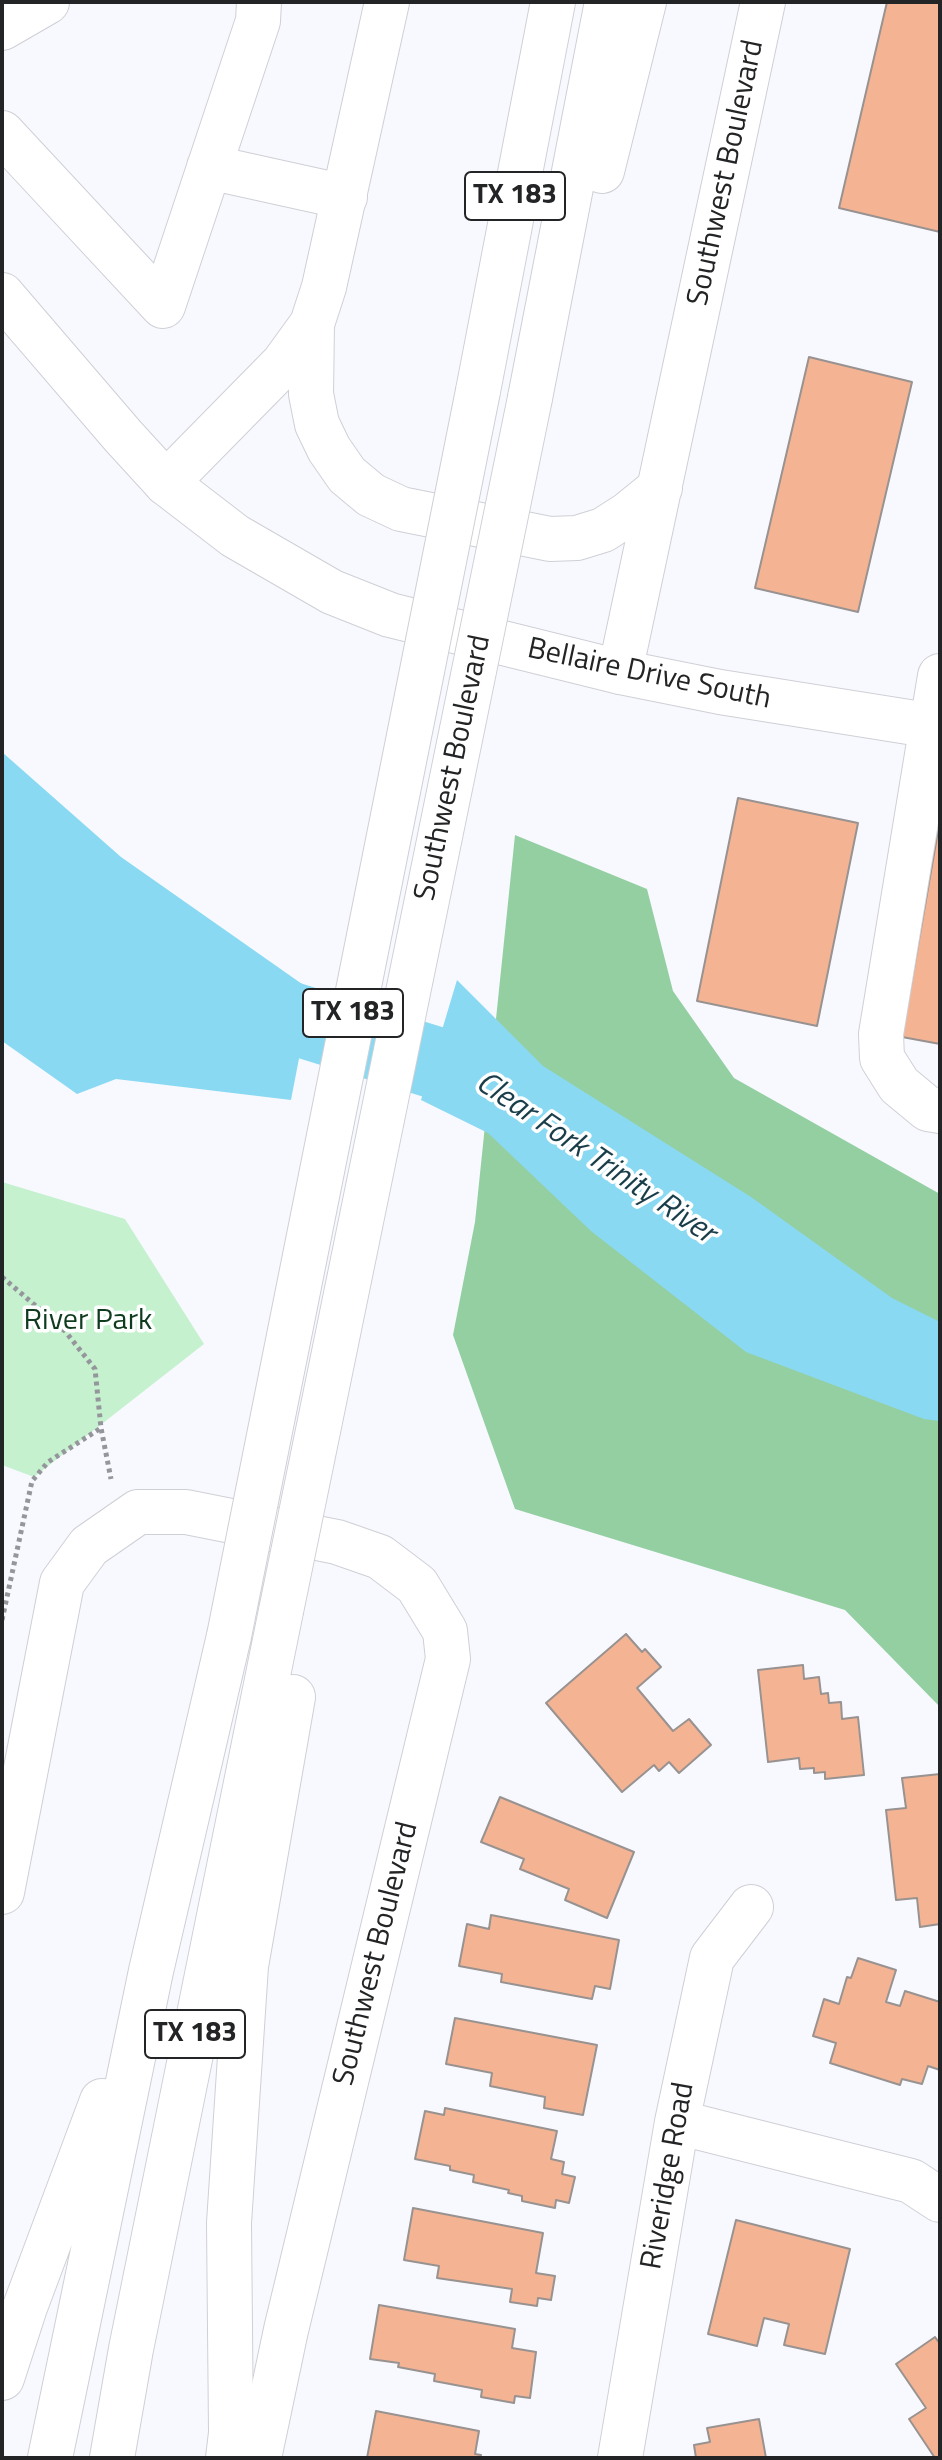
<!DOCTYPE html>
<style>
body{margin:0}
#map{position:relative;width:942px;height:2460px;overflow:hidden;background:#f8f9ff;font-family:"Titillium Web",sans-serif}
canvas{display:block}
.frame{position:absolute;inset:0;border:4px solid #232426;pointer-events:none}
</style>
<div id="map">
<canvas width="942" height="2460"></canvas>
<div class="frame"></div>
</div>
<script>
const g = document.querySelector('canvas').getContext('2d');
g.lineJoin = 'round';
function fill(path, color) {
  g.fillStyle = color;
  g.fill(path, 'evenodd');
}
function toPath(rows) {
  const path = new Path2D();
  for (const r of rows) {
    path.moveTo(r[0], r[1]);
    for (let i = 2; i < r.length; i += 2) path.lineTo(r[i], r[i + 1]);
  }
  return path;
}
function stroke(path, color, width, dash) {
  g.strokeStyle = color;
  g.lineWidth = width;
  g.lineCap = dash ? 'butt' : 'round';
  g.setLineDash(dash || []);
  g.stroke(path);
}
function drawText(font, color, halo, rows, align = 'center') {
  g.font = font + ' "Titillium Web",sans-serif';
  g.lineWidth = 7;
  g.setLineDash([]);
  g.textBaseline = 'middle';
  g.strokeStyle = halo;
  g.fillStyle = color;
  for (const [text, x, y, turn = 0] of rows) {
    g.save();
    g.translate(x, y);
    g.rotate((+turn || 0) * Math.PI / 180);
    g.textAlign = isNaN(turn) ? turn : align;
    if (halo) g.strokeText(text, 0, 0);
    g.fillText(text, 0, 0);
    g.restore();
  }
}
const green = toPath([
 [2,1182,125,1219,204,1344,34,1477,2,1465]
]);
const forest = toPath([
 [515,835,647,889,673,991,734,1078,940,1194,940,1707,845,1610,515,1509,453,1335,475,1222]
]);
const water = toPath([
 [2,752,121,857,312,991,291,1100,116,1079,77,1094,2,1041],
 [457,980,543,1066,751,1197,892,1298,940,1322,940,1421,924,1419,746,1352,591,1231,488,1133,421,1100]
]);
const river = toPath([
 [210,993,488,1079,523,1103]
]);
const building = toPath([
 [887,2,940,2,940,232,839,208,887,2],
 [809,357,912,382,858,612,755,588,809,357],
 [738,798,858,823,817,1026,697,1001,738,798],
 [938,831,940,831,940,1044,902,1037,938,831],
 [626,1634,642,1652,645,1649,661,1667,637,1688,673,1731,689,1719,711,1745,679,1773,669,1762,659,1771,654,1765,622,1792,546,1703,626,1634],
 [803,1665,804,1679,819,1677,821,1694,828,1693,829,1703,841,1702,842,1719,858,1717,864,1775,825,1779,825,1772,814,1773,814,1768,800,1769,799,1758,768,1762,758,1670,803,1665],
 [940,1774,940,1924,920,1927,917,1898,896,1900,886,1810,906,1808,902,1778,940,1774],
 [500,1797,634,1852,607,1918,565,1900,569,1889,520,1869,524,1859,481,1842,500,1797],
 [491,1915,619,1940,610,1989,595,1986,592,1999,501,1982,502,1974,459,1966,467,1924,489,1929,491,1915],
 [858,1958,896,1970,886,2002,900,2006,905,1991,940,2002,940,2070,928,2066,922,2084,902,2079,900,2085,830,2063,836,2043,813,2036,824,1999,839,2004,847,1977,851,1978,858,1958],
 [455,2018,597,2045,583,2115,544,2108,545,2097,490,2086,492,2073,446,2064,455,2018],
 [445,2108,557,2131,551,2159,564,2162,562,2174,575,2177,569,2203,556,2200,555,2208,522,2201,522,2196,508,2193,509,2190,473,2182,474,2175,450,2170,450,2166,415,2159,425,2111,444,2115,445,2108],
 [413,2208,543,2233,536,2273,555,2276,551,2300,538,2298,537,2306,510,2302,512,2289,437,2278,439,2266,404,2260,413,2208],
 [736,2220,850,2249,825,2354,784,2345,789,2324,764,2318,757,2346,708,2334,736,2220],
 [379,2305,515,2329,512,2348,536,2352,530,2398,515,2396,514,2403,481,2397,482,2390,434,2381,435,2374,398,2367,399,2363,370,2359,379,2305],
 [935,2337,940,2344,940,2458,935,2458,909,2419,926,2408,896,2364,935,2337],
 [376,2411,479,2431,475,2454,481,2455,480,2458,367,2458,376,2411],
 [759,2419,766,2458,696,2458,694,2445,710,2442,707,2428,759,2419]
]);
const path = toPath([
 [2,1277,65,1331,95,1369,101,1428,111,1479],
 [2,1620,32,1481,48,1462,101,1428]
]);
const minor = toPath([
 [2,28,47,2],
 [2,133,163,306,258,21,259,2],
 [209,167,345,197],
 [2,295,123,436,166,483,235,536,332,592,390,615,620,672,720,692,940,727],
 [940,676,881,1034,882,1058,899,1085,928,1109,940,1111],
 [2,1892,62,1583,89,1546,138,1512,186,1512,337,1542,380,1557,417,1585,445,1631,448,1659,286,2330,259,2458],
 [677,2122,911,2181,940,2200],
 [620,2458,677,2122,712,1958,751,1907]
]);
const major = toPath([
 [312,324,311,394,317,424,329,449,347,475,371,495,401,509,550,539,577,538,603,530,628,514,660,488],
 [166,483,283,364,312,324,324,287,387,2],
 [620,672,763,2]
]);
const highway = toPath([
 [602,171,644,2],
 [478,391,553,2],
 [530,398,607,2],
 [2,2378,25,2307,102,2101],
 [50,2458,151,1971,229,1636],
 [112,2458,131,2349,281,1611],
 [228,2458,231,2433,229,2223,246,1966,293,1697]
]);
const highwayBridge = toPath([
 [281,1611,530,398],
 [229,1636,478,391]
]);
const shields = [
 [515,196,100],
 [353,1013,100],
 [195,2034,100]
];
const shieldNames = [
 ["TX 183",515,196],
 ["TX 183",353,1013],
 ["TX 183",195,2034]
];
const streetNames = [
 ["Southwest Boulevard",727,173,-78],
 ["Bellaire Drive South",649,675,12],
 ["Southwest Boulevard",454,768,-78],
 ["Southwest Boulevard",377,1954,-76],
 ["Riveridge Road",669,2176,-80]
];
const parkNames = [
 ["River Park",88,1322]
];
const waterNames = [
 ["Clear Fork Trinity River",595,1159,34]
];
fill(green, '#c5f1cf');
fill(forest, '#94cfa2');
fill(water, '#89d9f3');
stroke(river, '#89d9f3', 72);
fill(building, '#f4b494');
stroke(building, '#989290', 2);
stroke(minor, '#cfd0d6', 46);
stroke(major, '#cfd0d6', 46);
stroke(highway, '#cfd0d6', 46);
stroke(path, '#95969b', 5, [4, 4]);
stroke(minor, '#fff', 44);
stroke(major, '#fff', 44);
stroke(highway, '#fff', 44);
stroke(highwayBridge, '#cfd0d6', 46, []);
stroke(highwayBridge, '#fff', 44);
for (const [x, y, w] of shields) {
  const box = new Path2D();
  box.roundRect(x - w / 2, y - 24, w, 48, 6);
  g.fillStyle = '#fff';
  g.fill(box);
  stroke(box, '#232426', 2);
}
drawText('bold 28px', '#232426', null, shieldNames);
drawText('30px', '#232426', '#fff', streetNames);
drawText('30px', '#0f3b1f', '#fff', parkNames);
drawText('italic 32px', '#193e49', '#fff', waterNames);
</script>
